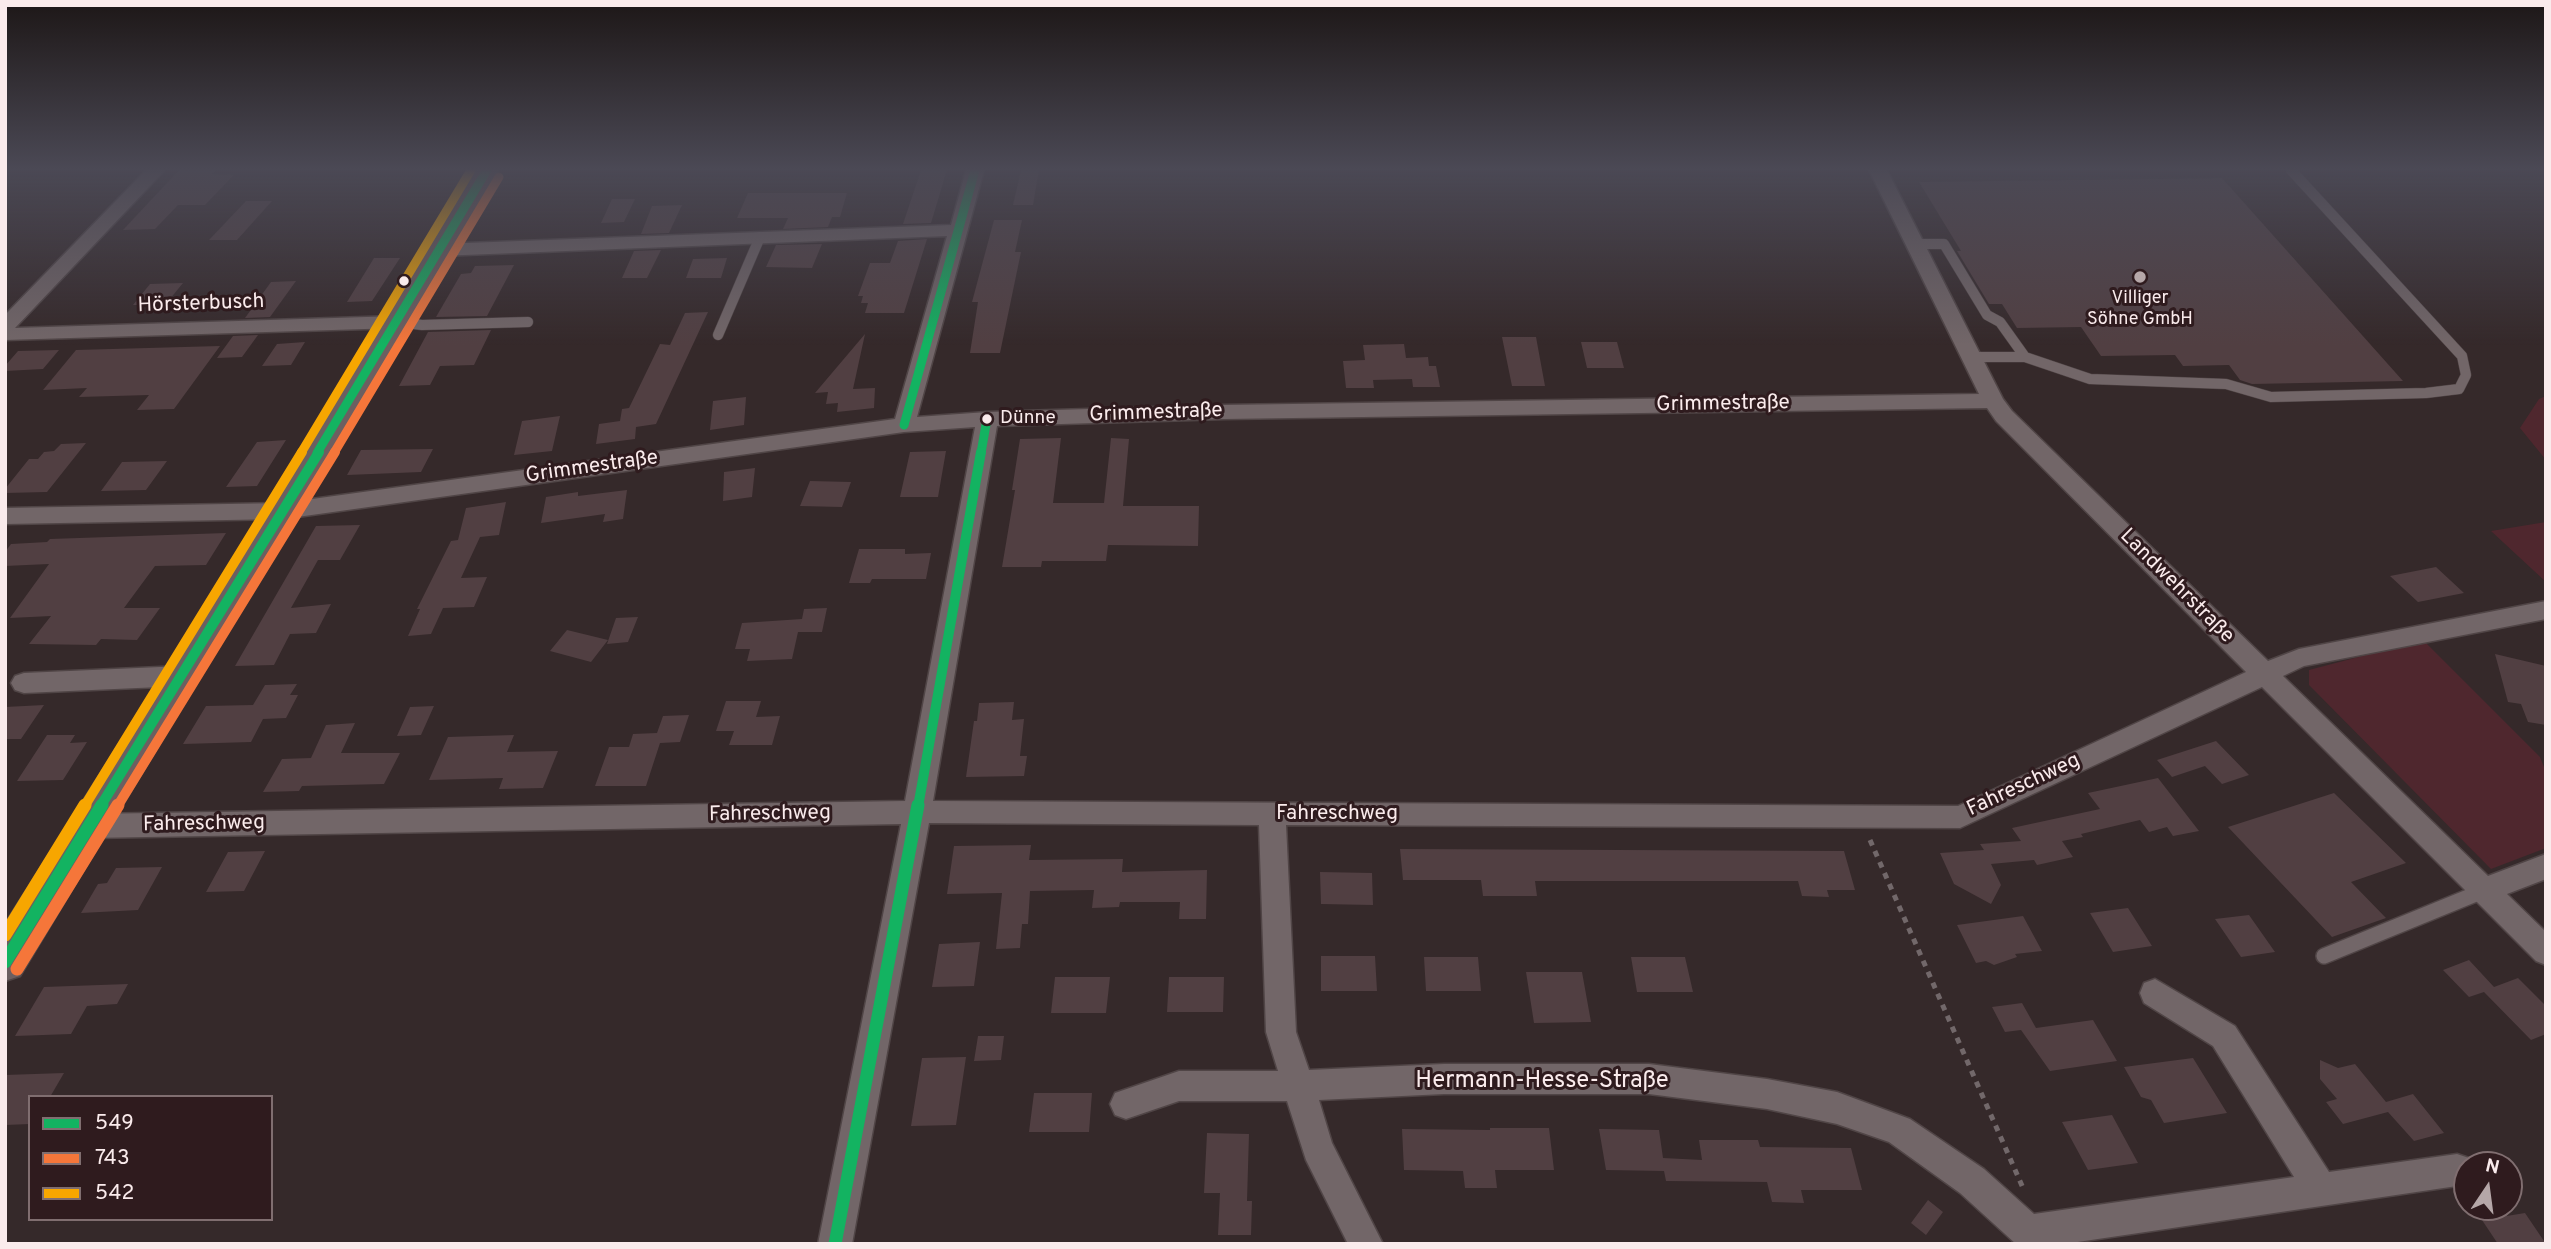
<!DOCTYPE html>
<meta charset="utf-8">
<style>
body{margin:0}
#map{position:relative;width:2551px;height:1249px;overflow:hidden;background:#35292a;font-family:Overpass,sans-serif}
canvas{display:block}
.frame{position:absolute;inset:0;border:7px solid #faebec;pointer-events:none}
.legend{position:absolute;left:28px;top:1095px;width:245px;height:126px;box-sizing:border-box;background:#2f1b1e;border:2px solid #806e70;margin:0;padding:9px 12px;list-style:none;font-size:21px;color:#faebec}
.legend li{display:flex;align-items:center;gap:14px;height:35px}
.legend b{width:35px;border:2px solid #806e70}
.north{position:absolute;left:2453px;top:1151px;width:70px;height:70px;box-sizing:border-box;background:#2f1b1e;border:2px solid #806e70;border-radius:50%;rotate:13deg;font-size:19px;font-weight:700;line-height:28px;text-align:center;color:#faebec}
.north::after{content:'';display:block;margin:auto;width:24px;height:32px;background:#b5a7a8;clip-path:polygon(50% 0,100% 100%,50% 72%,0 100%)}
</style>
<div id="map">
<canvas width="2551" height="1249"></canvas>
<div class="frame"></div>
<ul class="legend">
<li><b style="height:9px;background:#13b361"></b>549</li>
<li><b style="height:9px;background:#f5763a"></b>743</li>
<li><b style="height:9px;background:#f7a600"></b>542</li>
</ul>
<div class="north">N</div>
</div>
<script>
const g = document.querySelector('canvas').getContext('2d');
g.lineJoin = 'round';
function fill(path, color) {
  g.fillStyle = color;
  g.fill(path, 'evenodd');
}
function toPath(rows) {
  const path = new Path2D();
  for (const r of rows) {
    path.moveTo(r[0], r[1]);
    for (let i = 2; i < r.length; i += 2) path.lineTo(r[i], r[i + 1]);
  }
  return path;
}
function stroke(path, color, width, dash) {
  g.strokeStyle = color;
  g.lineWidth = width;
  g.lineCap = dash ? 'butt' : 'round';
  g.setLineDash(dash || []);
  g.stroke(path);
}
function drawText(font, color, halo, rows, align = 'center') {
  g.font = font + ' Overpass,sans-serif';
  g.lineWidth = 6;
  g.setLineDash([]);
  g.textBaseline = 'middle';
  g.strokeStyle = halo;
  g.fillStyle = color;
  for (const [text, x, y, turn = 0] of rows) {
    g.save();
    g.translate(x, y);
    g.rotate((+turn || 0) * Math.PI / 180);
    g.textAlign = isNaN(turn) ? turn : align;
    if (halo) g.strokeText(text, 0, 0);
    g.fillText(text, 0, 0);
    g.restore();
  }
}
const green = toPath([
 [2546,396,2546,460,2520,428,2539,399],
 [2546,522,2546,582,2491,531],
 [2423,640,2540,757,2546,772,2546,848,2491,869,2309,685,2309,670]
]);
const building = toPath([
 [179,170,217,170,212,174,234,175,205,205,178,205,155,229,123,230],
 [921,170,947,170,931,223,903,224],
 [1021,170,1039,170,1033,205,1013,205],
 [2222,178,2403,381,2252,384,2240,380,2229,365,2183,366,2175,355,2101,356,2081,327,2017,328,2002,304,1989,304,1957,251,1961,251,1919,182],
 [748,193,847,193,840,217,832,217,828,227,783,229,788,218,737,218],
 [612,199,635,199,624,222,601,223],
 [246,201,272,201,237,240,209,240],
 [682,205,669,233,641,234,652,206],
 [994,220,1022,220,1015,252,1021,252,1000,353,970,353,978,302,972,302],
 [927,239,904,313,865,313,868,303,861,303,863,296,858,296,870,263,890,263,898,241],
 [822,244,812,268,766,267,776,245],
 [661,250,647,278,622,278,634,251],
 [374,258,400,258,372,301,347,302],
 [727,258,721,278,686,278,693,259],
 [514,265,487,316,436,317,461,274,471,273,475,266],
 [296,281,270,317,245,318,271,282],
 [183,283,165,305,133,305,150,284],
 [708,312,656,424,636,427,635,439,596,444,599,424,620,421,622,409,629,408,660,344,670,345,685,313],
 [491,330,474,365,440,366,430,385,399,386,428,332],
 [865,334,853,389,875,388,874,408,837,412,838,403,826,404,828,392,815,393],
 [258,335,242,357,217,358,233,336],
 [1502,337,1536,337,1545,386,1512,386],
 [305,342,291,365,262,366,277,344],
 [1581,342,1617,342,1624,368,1587,368],
 [1404,344,1406,358,1428,357,1429,366,1436,366,1440,387,1413,387,1412,379,1373,380,1374,388,1346,388,1343,361,1365,360,1363,345],
 [220,346,174,409,137,410,149,395,79,397,87,388,43,390,76,350],
 [59,350,43,369,5,371,5,366,18,351],
 [746,397,744,425,710,430,713,401],
 [560,416,552,451,514,455,522,421],
 [1061,438,1053,503,1104,503,1111,438,1129,439,1123,506,1199,506,1198,546,1108,545,1106,561,1042,561,1041,567,1002,567,1015,490,1012,490,1020,439],
 [286,440,257,486,226,487,257,442],
 [86,443,47,492,5,493,5,489,29,459,38,459,44,452,54,451,61,444],
 [433,449,421,472,347,475,361,450],
 [946,451,938,497,900,497,910,452],
 [167,461,146,490,101,491,122,462],
 [755,468,752,497,723,501,724,472],
 [810,481,851,482,842,507,800,506],
 [627,490,623,519,603,522,605,514,541,523,546,497,578,492,578,496],
 [506,502,499,535,480,537,461,578,487,577,474,607,443,608,431,634,408,636,420,609,417,609,451,541,458,540,466,508],
 [360,525,340,560,318,560,291,608,331,604,316,633,290,634,274,665,235,666,316,526],
 [226,533,206,565,155,566,124,608,160,608,137,640,101,639,96,645,29,644,51,616,10,618,49,564,5,566,5,552,11,544,47,542,50,539],
 [859,549,905,549,905,554,931,553,926,579,872,579,870,583,849,583],
 [2436,567,2464,593,2418,602,2390,576],
 [827,608,822,632,798,632,792,659,747,661,750,649,735,649,742,623,802,619,804,609],
 [638,617,628,642,607,644,616,618],
 [567,630,608,640,591,662,550,651],
 [2495,654,2546,666,2546,725,2528,722,2521,704,2508,702],
 [297,684,290,695,298,695,286,718,263,719,251,742,183,744,206,706,253,705,265,685],
 [726,701,761,701,756,717,780,716,772,745,729,745,734,731,716,731],
 [1014,702,1012,720,1024,719,1020,756,1027,756,1024,776,966,777,974,721,977,721,979,703],
 [44,705,21,739,5,739,5,707],
 [434,706,421,735,397,736,410,707],
 [689,715,680,742,660,743,646,786,595,786,609,747,629,747,633,734,657,733,663,716],
 [355,723,341,753,400,753,384,784,302,786,299,791,263,792,282,759,311,758,326,725],
 [47,735,75,735,70,743,87,742,63,780,17,781],
 [514,735,507,752,558,751,543,788,499,789,503,778,429,780,448,737],
 [2216,741,2249,775,2222,784,2205,766,2172,777,2157,760],
 [2158,778,2199,831,2173,836,2167,827,2149,832,2140,820,2081,834,2083,837,2062,841,2073,857,2037,865,2034,860,1991,864,2001,885,1991,904,1954,884,1940,853,1984,850,1980,844,2021,841,2012,828,2100,809,2088,793],
 [2334,793,2406,863,2351,882,2386,918,2332,937,2228,827],
 [1031,845,1029,860,1123,859,1122,872,1207,870,1206,919,1179,919,1180,902,1120,902,1119,907,1092,908,1094,890,1030,891,1028,924,1022,924,1020,948,996,949,1002,893,947,894,954,846],
 [1400,849,1844,851,1855,890,1827,890,1829,897,1802,896,1798,881,1535,881,1537,896,1483,896,1481,880,1403,880],
 [265,851,244,891,206,892,228,852],
 [162,867,138,910,81,913,98,884,107,883,116,868],
 [1320,872,1372,873,1373,905,1321,904],
 [2128,908,2152,946,2113,952,2090,913],
 [2249,915,2275,952,2241,957,2215,919],
 [2023,916,2042,951,2015,954,2017,957,1994,965,1986,961,1976,963,1957,925],
 [980,942,974,986,932,987,939,944],
 [1321,956,1375,956,1377,991,1321,991],
 [1424,957,1478,957,1481,991,1426,991],
 [1631,957,1685,957,1693,992,1637,992],
 [2469,960,2494,987,2518,978,2546,1006,2546,1034,2531,1040,2484,992,2469,997,2443,970],
 [1526,972,1582,972,1591,1022,1534,1023],
 [1055,977,1110,977,1106,1013,1051,1013],
 [1169,977,1224,977,1223,1012,1167,1012],
 [128,984,117,1004,87,1006,71,1034,15,1036,44,987],
 [2022,1003,2036,1028,2093,1020,2117,1061,2050,1071,2021,1030,2005,1032,1992,1007],
 [978,1036,1004,1036,1001,1060,974,1061],
 [966,1057,956,1125,911,1126,922,1058],
 [2193,1058,2227,1113,2164,1123,2151,1100,2141,1097,2124,1067],
 [2320,1060,2338,1068,2355,1064,2386,1102,2413,1094,2444,1133,2414,1141,2388,1112,2343,1124,2326,1102,2337,1099,2320,1079],
 [64,1073,50,1097,30,1097,30,1124,5,1125,5,1075],
 [1034,1093,1092,1093,1089,1132,1029,1132],
 [2112,1115,2138,1163,2088,1170,2062,1122],
 [1490,1128,1549,1128,1554,1170,1495,1170,1497,1188,1465,1188,1463,1171,1404,1170,1402,1129,1490,1130],
 [1599,1129,1659,1130,1663,1158,1702,1160,1699,1140,1758,1140,1760,1147,1851,1148,1862,1190,1801,1190,1804,1203,1772,1202,1767,1182,1666,1181,1664,1171,1606,1170],
 [1207,1133,1249,1134,1247,1201,1252,1201,1251,1235,1218,1235,1220,1193,1204,1193],
 [1928,1200,1943,1212,1926,1235,1911,1223],
 [2525,1213,2546,1244,2498,1244,2482,1220]
]);
const path = toPath([
 [1870,840,2023,1188]
]);
const laneFar1 = toPath([
 [1915,244,1944,244,1987,315,2000,322,2025,357,2090,379,2226,384,2271,397,2426,393,2459,389,2466,375,2462,356,2291,170],
 [398,322,422,325,528,322],
 [718,335,760,237],
 [1971,357,2025,357]
]);
const lane = toPath([
 [2324,956,2483,891]
]);
const street = toPath([
 [146,170,165,170,15,328,398,316,405,318,408,322,405,326,398,328,5,340,5,315,146,170],
 [966,170,984,170,917,417,987,412,1224,405,1979,394,1869,170,1887,170,2003,399,2012,411,2268,661,2299,649,2546,601,2546,619,2304,666,2283,676,2488,876,2546,854,2546,879,2507,894,2546,932,2546,965,2536,961,2262,687,1960,828,1286,825,1296,1032,1309,1070,1444,1064,1649,1064,1767,1079,1837,1092,1910,1119,1984,1169,2034,1214,2294,1177,2213,1046,2144,1003,2140,993,2144,983,2155,979,2235,1026,2329,1172,2457,1154,2469,1158,2471,1165,2467,1165,2467,1182,2457,1186,2064,1244,2016,1244,1960,1193,1889,1142,1837,1124,1767,1109,1649,1094,1444,1094,1319,1100,1332,1143,1383,1244,1348,1244,1306,1160,1287,1101,1179,1101,1126,1119,1115,1115,1110,1104,1115,1093,1179,1071,1278,1071,1266,1032,1259,825,929,823,852,1244,818,1244,901,824,89,838,79,834,75,826,79,818,89,814,905,801,975,427,904,432,283,519,5,524,5,508,283,503,895,419,947,236,439,256,430,250,439,244,951,225,966,170],
 [1987,408,1996,421,2246,672,1958,806,933,801,997,426,1224,419,1987,408],
 [183,666,192,669,196,676,192,683,183,686,24,693,15,690,11,683,15,676,24,673,183,666]
]);
const secondary = toPath([
 [475,170,499,170,299,511,20,976,5,981,5,924,272,503,475,170]
]);
const bus1Far2 = toPath([
 [904,425,975,170],
 [317,453,487,170],
 [981,453,987,419]
]);
const bus1Far1 = toPath([
 [100,807,319,452],
 [918,807,981,452]
]);
const bus1 = toPath([
 [5,962,102,805],
 [835,1244,918,805]
]);
const bus2Far2 = toPath([
 [334,453,499,177]
]);
const bus2Far1 = toPath([
 [117,807,335,452]
]);
const bus2 = toPath([
 [17,969,118,805]
]);
const bus3Far2 = toPath([
 [301,453,471,170]
]);
const bus3Far1 = toPath([
 [84,807,302,452]
]);
const bus3 = toPath([
 [5,935,85,805]
]);
const markers = [
 [2140,277,7,"#b5a7a8"],
 [404,281,6,"#faebec"],
 [987,419,6,"#faebec"]
];
const farPoinames = [
 ["Villiger",2140,299],
 ["Söhne GmbH",2140,320]
];
const busNames = [
 ["Dünne",1000,419]
];
const streetNames = [
 ["Hörsterbusch",201,305,-2],
 ["Grimmestraße",1723,405,-1],
 ["Grimmestraße",1156,414,-2],
 ["Grimmestraße",592,468,-8],
 ["Landwehrstraße",2176,587,45],
 ["Fahreschweg",2024,786,-25],
 ["Fahreschweg",770,815,-1],
 ["Fahreschweg",1337,815],
 ["Fahreschweg",204,825,-1]
];
const nearStreetnames = [
 ["Hermann-Hesse-Straße",1542,1082]
];
fill(green, '#4f272e');
fill(building, '#513f42');
stroke(laneFar1, '#504546', 11);
stroke(lane, '#504546', 18);
stroke(street, '#504546', 3);
stroke(secondary, '#504546', 3);
stroke(path, '#72686a', 5, [6, 6]);
stroke(laneFar1, '#726668', 10);
stroke(lane, '#726668', 15);
fill(street, '#726668');
fill(secondary, '#6c5f61');
stroke(bus1Far2, '#13b361', 9);
stroke(bus1Far1, '#13b361', 10);
stroke(bus1, '#13b361', 13);
stroke(bus2Far2, '#f5763a', 9);
stroke(bus2Far1, '#f5763a', 10);
stroke(bus2, '#f5763a', 13);
stroke(bus3Far2, '#f7a600', 9);
stroke(bus3Far1, '#f7a600', 10);
stroke(bus3, '#f7a600', 13);
const sky = g.createLinearGradient(0, 0, 0, 345);
sky.addColorStop(0, '#1d1717');
sky.addColorStop(0.49, '#4b4955');
sky.addColorStop(1, '#4b495500');
g.fillStyle = sky;
g.fillRect(0, 0, 2551, 345);
for (const [x, y, r, color] of markers) {
  const dot = new Path2D();
  dot.arc(x, y, r, 0, 2 * Math.PI);
  g.fillStyle = color;
  g.fill(dot);
  stroke(dot, '#2f1b1e', 2.5);
}
drawText('18px', '#faebec', '#2f1b1e', farPoinames);
drawText('19px', '#faebec', '#2f1b1e', busNames, 'left');
drawText('21px', '#faebec', '#2f1b1e', streetNames);
drawText('24px', '#faebec', '#2f1b1e', nearStreetnames);
</script>
